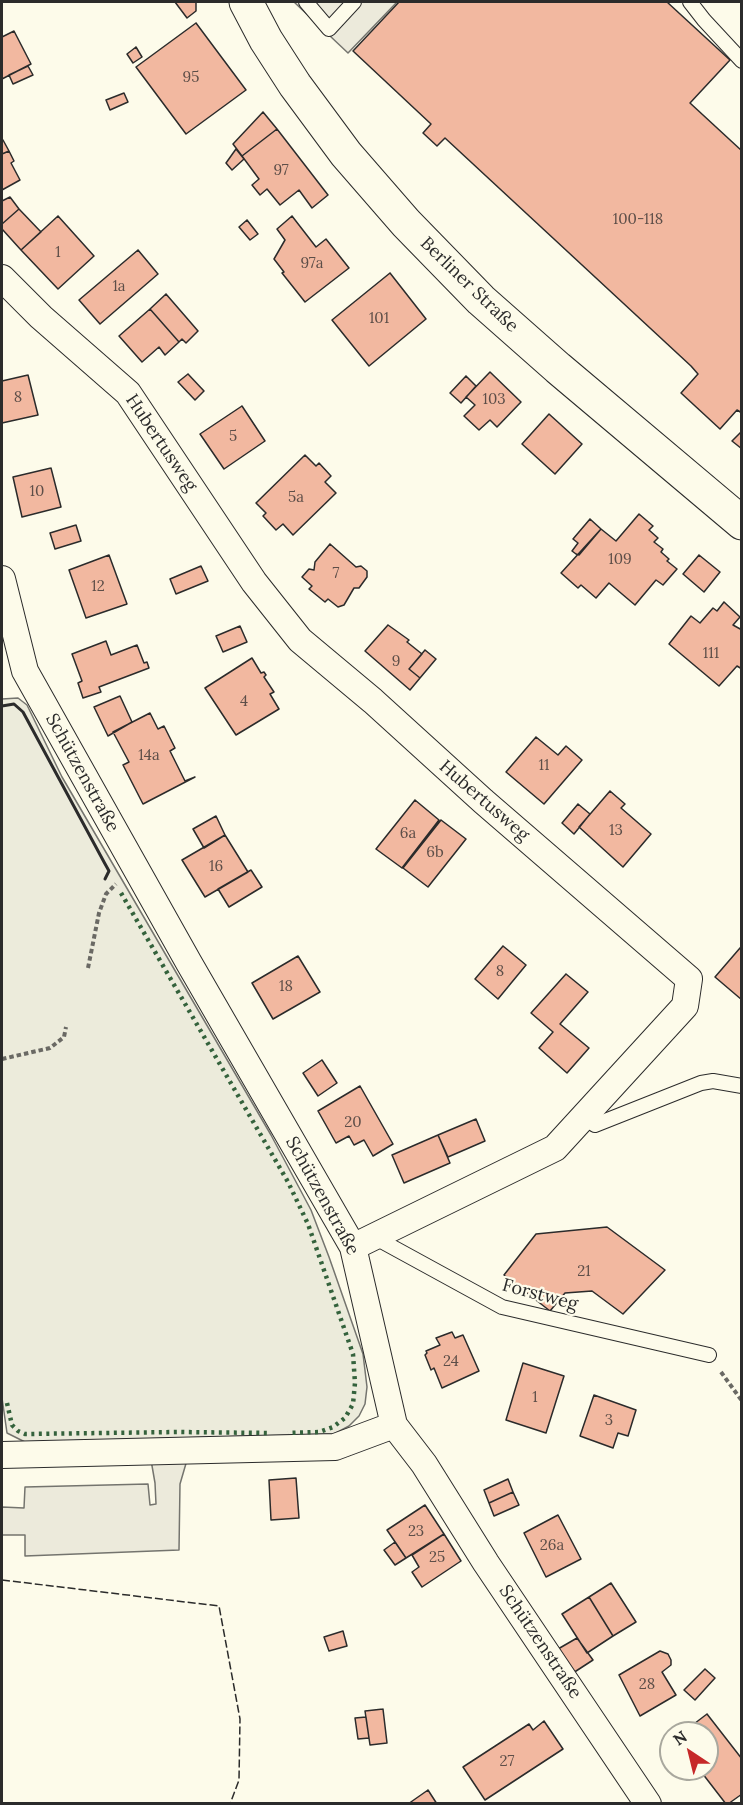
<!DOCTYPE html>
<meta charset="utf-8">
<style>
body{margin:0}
#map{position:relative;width:743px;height:1805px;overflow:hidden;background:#fdfbea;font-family:Lora,serif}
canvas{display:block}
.frame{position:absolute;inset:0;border:3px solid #2b2b2b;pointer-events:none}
.north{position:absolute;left:659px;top:1721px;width:60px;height:60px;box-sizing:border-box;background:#fdfbea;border:2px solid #a9a89e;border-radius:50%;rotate:325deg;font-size:16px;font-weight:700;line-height:24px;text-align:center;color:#2b2b2b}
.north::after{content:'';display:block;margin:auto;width:21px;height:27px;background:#c62828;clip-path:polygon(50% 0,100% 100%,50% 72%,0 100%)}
</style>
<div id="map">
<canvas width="743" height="1805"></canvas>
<div class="frame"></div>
<div class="north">N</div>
</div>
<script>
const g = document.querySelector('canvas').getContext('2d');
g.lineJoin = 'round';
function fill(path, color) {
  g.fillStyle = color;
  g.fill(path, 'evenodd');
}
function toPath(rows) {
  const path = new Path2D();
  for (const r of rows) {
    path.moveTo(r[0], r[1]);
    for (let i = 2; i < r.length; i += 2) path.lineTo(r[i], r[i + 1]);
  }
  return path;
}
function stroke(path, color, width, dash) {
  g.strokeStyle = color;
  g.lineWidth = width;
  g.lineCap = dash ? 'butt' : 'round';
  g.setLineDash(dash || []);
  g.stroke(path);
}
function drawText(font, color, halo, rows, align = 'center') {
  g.font = font + ' Lora,serif';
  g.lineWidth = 4.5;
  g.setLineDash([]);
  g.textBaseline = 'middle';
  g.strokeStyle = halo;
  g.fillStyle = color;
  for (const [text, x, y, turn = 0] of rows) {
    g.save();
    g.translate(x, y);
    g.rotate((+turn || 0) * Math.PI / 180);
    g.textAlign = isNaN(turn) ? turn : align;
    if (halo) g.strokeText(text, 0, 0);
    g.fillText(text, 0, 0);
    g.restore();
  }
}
const green = toPath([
 [18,698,27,705,62,777,271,1135,311,1210,329,1257,363,1354,367,1387,365,1404,359,1416,349,1426,334,1434,25,1442,7,1433,2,1398,2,699,18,698]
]);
const parking = toPath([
 [294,2,397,2,348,53,294,2],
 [151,1460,187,1460,180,1484,179,1550,25,1556,25,1535,2,1535,2,1507,24,1508,25,1487,148,1484,150,1505,156,1504,155,1483,151,1460]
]);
const building = toPath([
 [175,2,196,2,196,11,187,18,175,2],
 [399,2,667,2,730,60,690,103,742,151,742,413,737,410,720,429,681,393,698,374,691,366,445,138,437,146,423,133,431,124,353,51,399,2],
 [196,23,246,90,186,134,136,67,196,23],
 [14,31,31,64,2,79,2,37,14,31],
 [136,47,142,57,133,63,127,54,136,47],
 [28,66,33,75,13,84,9,75,28,66],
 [124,93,128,102,110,110,106,100,124,93],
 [263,112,277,129,242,156,233,144,263,112],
 [277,129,328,195,312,208,299,190,280,205,267,189,260,195,252,185,259,179,242,156,277,129],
 [3,140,9,151,2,154,2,141,3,140],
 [236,149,244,159,232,170,226,163,236,149],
 [9,151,14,161,11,163,20,180,2,190,2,154,9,151],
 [10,197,19,209,2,224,2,201,10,197],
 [19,209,41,232,21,250,2,229,2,224,19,209],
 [58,216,94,256,58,289,21,250,58,216],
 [292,216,316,247,326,239,349,268,305,302,282,273,284,272,274,259,285,240,277,229,292,216],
 [247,220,258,234,250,240,239,227,247,220],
 [138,250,158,274,100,324,79,300,138,250],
 [390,273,426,319,369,366,332,320,390,273],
 [166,294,198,331,186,343,182,339,179,342,150,309,166,294],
 [150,309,179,342,165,355,159,347,142,362,119,336,150,309],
 [490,372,521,402,497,427,490,420,479,430,464,416,475,405,466,397,490,372],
 [188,374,204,391,195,400,178,382,188,374],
 [28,375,38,415,2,423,2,381,28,375],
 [466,376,476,386,461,403,450,393,466,376],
 [242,406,265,441,224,469,200,434,242,406],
 [549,414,582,444,555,474,522,444,549,414],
 [742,431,742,449,732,441,742,431],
 [305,455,316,466,319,463,331,476,325,482,336,493,293,535,283,524,276,530,263,516,266,513,256,503,305,455],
 [51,468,61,507,22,517,13,477,51,468],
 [639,514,653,526,649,530,658,538,654,542,663,549,661,552,669,559,667,561,677,569,663,585,656,580,635,605,609,583,596,598,581,585,578,588,561,573,601,529,616,541,639,514],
 [590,519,601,529,579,555,576,554,572,551,578,543,573,539,590,519],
 [76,525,81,541,55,549,50,533,76,525],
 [330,544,356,567,361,566,367,571,367,577,359,588,354,588,344,605,338,607,328,599,325,602,309,589,312,586,302,577,309,569,314,570,315,562,330,544],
 [109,555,127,604,86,618,69,570,109,555],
 [699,555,720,572,704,592,683,574,699,555],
 [201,566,208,581,176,594,170,579,201,566],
 [724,602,740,617,733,625,742,630,742,669,737,666,719,686,669,644,691,616,700,623,713,608,717,611,724,602],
 [388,625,409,640,407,642,422,654,409,669,420,678,410,690,365,651,388,625],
 [240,626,247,642,223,652,216,636,240,626],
 [106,641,111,655,137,645,144,663,147,662,149,668,99,687,101,692,83,698,78,683,82,681,72,654,106,641],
 [425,650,436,659,420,678,409,669,425,650],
 [252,658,261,673,264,672,266,675,264,677,274,692,270,694,279,709,236,735,205,688,252,658],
 [120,696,132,722,108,736,94,707,120,696],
 [150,713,158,729,164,726,175,748,170,751,185,781,195,777,143,804,123,765,129,762,113,732,150,713],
 [536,737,558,755,566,746,582,760,544,804,506,772,536,737],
 [610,791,625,804,621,808,651,834,623,867,579,827,610,791],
 [415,800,439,820,402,868,376,849,415,800],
 [578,804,590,814,574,834,562,823,578,804],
 [216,816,225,835,204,848,193,829,216,816],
 [441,820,466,839,428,887,403,868,441,820],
 [225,835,248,872,205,897,182,860,225,835],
 [251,870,262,887,229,907,218,889,251,870],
 [503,946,526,965,498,999,475,979,503,946],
 [740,948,742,950,742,1000,715,977,740,948],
 [298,956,320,992,273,1019,252,983,298,956],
 [566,974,588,992,560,1024,589,1048,567,1073,539,1048,553,1032,531,1013,566,974],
 [322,1060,337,1083,318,1096,303,1073,322,1060],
 [360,1086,393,1144,373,1156,364,1140,354,1145,349,1136,336,1143,318,1111,360,1086],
 [476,1119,485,1141,448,1157,438,1135,476,1119],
 [438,1135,450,1163,404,1183,392,1155,438,1135],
 [607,1227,665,1270,623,1314,592,1291,565,1293,550,1311,504,1275,536,1234,607,1227],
 [452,1332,455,1338,463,1335,479,1371,442,1388,434,1368,431,1370,425,1355,427,1353,426,1351,440,1345,436,1338,452,1332],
 [523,1363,564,1376,546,1433,506,1420,523,1363],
 [594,1395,636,1410,628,1436,618,1433,613,1448,580,1436,594,1395],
 [296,1478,299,1518,271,1520,269,1480,296,1478],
 [508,1479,513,1492,489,1503,484,1490,508,1479],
 [513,1492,519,1505,494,1516,489,1503,513,1492],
 [425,1505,444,1534,406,1558,387,1530,425,1505],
 [558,1515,581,1559,546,1577,524,1533,558,1515],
 [444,1534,461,1561,422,1587,412,1572,419,1567,412,1555,444,1534],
 [395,1542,406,1558,395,1565,384,1550,395,1542],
 [611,1583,636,1622,613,1636,589,1597,611,1583],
 [589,1597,613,1636,587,1653,562,1614,589,1597],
 [343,1631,347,1646,329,1651,324,1637,343,1631],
 [577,1638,593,1660,573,1673,558,1649,577,1638],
 [660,1651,668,1654,671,1660,671,1665,662,1672,676,1695,640,1716,619,1675,660,1651],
 [705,1669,715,1678,695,1700,684,1690,705,1669],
 [383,1709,387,1743,370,1745,365,1711,383,1709],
 [707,1714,742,1759,742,1794,728,1804,726,1804,699,1769,707,1769,707,1733,682,1733,707,1714],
 [366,1717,369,1738,358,1739,355,1718,366,1717],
 [544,1721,563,1749,485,1800,463,1767,529,1724,533,1730,544,1721],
 [428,1790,437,1804,408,1804,428,1790]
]);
const path = toPath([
 [88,968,99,913,106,894,116,884],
 [2,1059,50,1048,64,1037,66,1027],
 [721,1372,742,1401]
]);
const service = toPath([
 [306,2,329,29,354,2],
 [690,2,704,20,742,61],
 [583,1117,595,1125,701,1083,713,1081,742,1086],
 [374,1237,502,1307,709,1355]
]);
const minor = toPath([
 [2,278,41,317,128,393,254,582,300,640,373,701,483,801,689,979,685,1006,555,1148,353,1247],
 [2,579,25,671,189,963,353,1247,394,1425,424,1464,486,1563,648,1804],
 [2,1455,335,1447,394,1425]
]);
const primary = toPath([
 [246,2,266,40,295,85,346,154,406,223,481,300,558,368,742,523]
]);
const hedge = toPath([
 [121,893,288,1182,308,1224,353,1354,355,1383,353,1404,345,1418,333,1427,319,1432,288,1433],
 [7,1403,12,1425,18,1431,25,1434,178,1432,271,1433]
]);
const fence = toPath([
 [2,1580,219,1606,240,1719,239,1780,230,1804]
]);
const wall = toPath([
 [2,706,14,704,23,712,104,862,109,871,105,879]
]);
const numberNames = [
 ["95",191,78],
 ["97",281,171],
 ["100-118",638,220],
 ["1",58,253],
 ["97a",312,264],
 ["1a",119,287],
 ["101",379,319],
 ["8",18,398],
 ["103",494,400],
 ["5",233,437],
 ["10",37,492],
 ["5a",296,498],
 ["109",620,560],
 ["7",336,574],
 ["12",98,587],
 ["111",711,654],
 ["9",396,662],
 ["4",244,702],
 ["14a",149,756],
 ["11",544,766],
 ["13",616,831],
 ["6a",408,834],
 ["6b",435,853],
 ["16",216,867],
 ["8",500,972],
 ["18",286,987],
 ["20",353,1123],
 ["21",584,1272],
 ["24",451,1362],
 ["1",535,1398],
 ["3",609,1421],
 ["23",416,1532],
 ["26a",552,1546],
 ["25",437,1558],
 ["28",647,1685],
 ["27",507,1762]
];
const streetNames = [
 ["Berliner Straße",469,285,44],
 ["Hubertusweg",161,443,56],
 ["Schützenstraße",82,773,61],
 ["Hubertusweg",484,801,41],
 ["Schützenstraße",322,1196,61],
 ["Forstweg",540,1295,15],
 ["Schützenstraße",540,1642,56]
];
fill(green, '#ecebdb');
stroke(green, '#74746e', 1.5);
fill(parking, '#eceadb');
stroke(parking, '#74746e', 1.5);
fill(building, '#f2b8a0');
stroke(building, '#2b2b2b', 1.5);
stroke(service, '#2b2b2b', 16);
stroke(minor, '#2b2b2b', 28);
stroke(primary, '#2b2b2b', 35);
stroke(path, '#6a6964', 4, [4.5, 3]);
stroke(service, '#fdfbea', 14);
stroke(minor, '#fdfbea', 26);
stroke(primary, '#fdfbea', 33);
stroke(hedge, '#34623c', 4.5, [3, 4.5]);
stroke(fence, '#2b2b2b', 1.5, [8, 3]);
stroke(wall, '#2b2b2b', 3);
drawText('15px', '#5d4e48', null, numberNames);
drawText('18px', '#2b2b2b', '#fdfbea', streetNames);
</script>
